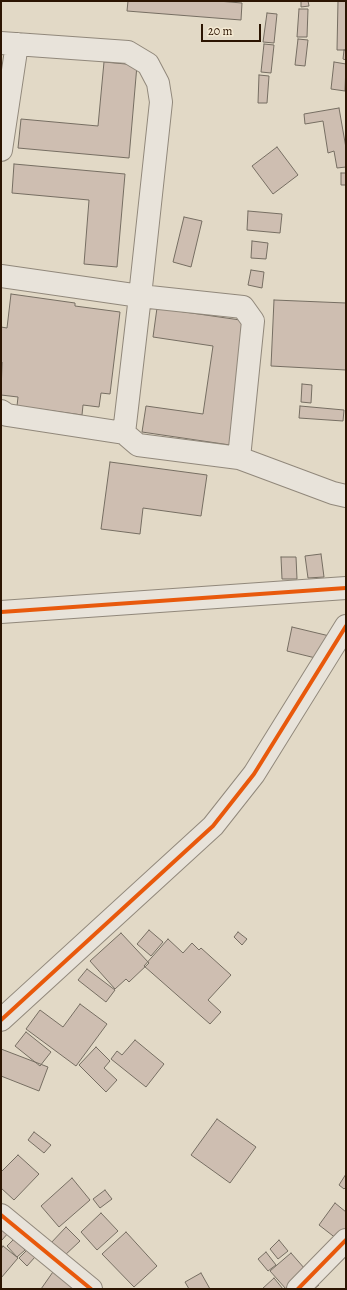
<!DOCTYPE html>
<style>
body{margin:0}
#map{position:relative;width:347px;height:1290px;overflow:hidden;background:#e2d9c6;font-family:Alegreya,serif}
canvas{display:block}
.frame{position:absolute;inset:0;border:2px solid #2c1502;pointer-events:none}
.scale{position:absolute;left:201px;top:24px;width:60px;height:18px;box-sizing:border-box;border:2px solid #2c1502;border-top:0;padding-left:5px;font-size:12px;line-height:14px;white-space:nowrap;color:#2c1502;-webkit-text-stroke:3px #f4e9d2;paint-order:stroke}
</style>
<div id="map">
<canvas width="347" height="1290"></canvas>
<div class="frame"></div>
<div class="scale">20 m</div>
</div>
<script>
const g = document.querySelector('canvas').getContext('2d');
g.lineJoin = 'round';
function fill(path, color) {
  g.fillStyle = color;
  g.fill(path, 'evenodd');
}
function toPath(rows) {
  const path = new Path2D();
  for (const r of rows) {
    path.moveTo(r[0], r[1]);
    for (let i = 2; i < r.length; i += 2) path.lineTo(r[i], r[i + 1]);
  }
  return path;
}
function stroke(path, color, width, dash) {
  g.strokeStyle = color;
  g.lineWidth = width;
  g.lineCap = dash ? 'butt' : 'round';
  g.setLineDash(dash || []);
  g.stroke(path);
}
const building = toPath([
 [128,1,218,1,242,3,241,20,127,11,128,1],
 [301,1,308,1,309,6,301,7,301,1],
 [338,1,346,1,346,50,337,50,338,1],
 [299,9,308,9,307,37,297,37,299,9],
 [267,13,277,14,274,43,263,42,267,13],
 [298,39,308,40,305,66,295,65,298,39],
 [264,44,274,45,271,73,261,72,264,44],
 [344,50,346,50,346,60,343,59,344,50],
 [104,62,137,65,129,158,18,148,21,119,98,126,104,62],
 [334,62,346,64,345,91,331,89,334,62],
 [259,75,269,76,267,103,258,103,259,75],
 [339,108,346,148,346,167,337,168,334,151,328,153,323,121,305,124,304,114,339,108],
 [277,147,298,175,273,194,252,166,277,147],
 [14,164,125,174,117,267,84,264,89,200,12,193,14,164],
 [341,173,346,173,346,185,341,185,341,173],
 [248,211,282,214,280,233,247,230,248,211],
 [184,217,202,221,191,267,173,262,184,217],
 [252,241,268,243,266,259,251,258,252,241],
 [251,270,264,272,262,288,248,285,251,270],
 [11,294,75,303,75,306,120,312,110,394,101,393,99,407,83,405,82,415,17,406,18,397,1,395,2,362,1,361,1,327,7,328,11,294],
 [274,300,346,303,346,370,271,366,274,300],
 [157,308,247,321,230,445,142,432,146,406,203,414,213,346,153,337,157,308],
 [302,384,312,385,311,403,301,402,302,384],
 [300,406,344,410,343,421,299,418,300,406],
 [110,462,207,475,201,516,143,508,140,534,101,529,110,462],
 [321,554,324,577,308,578,305,556,321,554],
 [281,557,296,557,297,579,282,579,281,557],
 [292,627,342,639,336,663,287,651,292,627],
 [149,930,163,942,151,956,137,944,149,930],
 [238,932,247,939,242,945,234,937,238,932],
 [121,933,149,963,129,982,126,979,115,989,90,961,121,933],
 [168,939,183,953,192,943,199,950,201,948,231,975,208,1000,221,1012,210,1024,144,966,168,939],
 [87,969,115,990,106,1002,78,980,87,969],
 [80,1004,107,1024,76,1066,26,1029,40,1010,63,1027,80,1004],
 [26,1032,51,1052,40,1066,15,1046,26,1032],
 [135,1040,164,1064,146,1087,111,1059,117,1051,122,1055,135,1040],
 [96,1047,110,1061,104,1068,117,1080,106,1092,79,1065,96,1047],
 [1,1049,48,1067,39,1091,1,1076,1,1049],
 [217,1119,256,1147,230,1183,191,1155,217,1119],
 [34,1132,51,1145,44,1153,28,1140,34,1132],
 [18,1155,39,1174,14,1200,1,1188,1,1172,18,1155],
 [346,1174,346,1187,344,1189,339,1185,346,1174],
 [72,1178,90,1200,59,1227,41,1206,72,1178],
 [105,1190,112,1199,100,1208,93,1199,105,1190],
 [335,1203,346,1212,346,1246,319,1225,335,1203],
 [101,1213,118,1231,97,1250,81,1232,101,1213],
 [1,1223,10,1231,1,1241,1,1223],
 [66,1227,80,1241,63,1257,50,1244,66,1227],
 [126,1232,157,1266,134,1287,102,1254,126,1232],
 [14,1239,25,1250,17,1257,7,1246,14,1239],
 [279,1240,288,1251,278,1259,270,1249,279,1240],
 [3,1246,18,1258,1,1278,1,1249,3,1246],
 [27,1250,35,1257,27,1266,19,1258,27,1250],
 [266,1252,276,1265,268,1271,258,1259,266,1252],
 [291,1253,319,1285,314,1289,286,1289,270,1271,291,1253],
 [55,1269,80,1289,41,1289,55,1269],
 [201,1273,210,1289,189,1289,185,1282,201,1273],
 [274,1278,283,1289,262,1289,274,1278]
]);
const minor = toPath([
 [1,43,128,52,148,64,158,83,161,102,140,296,1,276],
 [1,150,17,44],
 [1,411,7,415,124,433,140,296,243,307,253,321,239,458,138,445,124,433],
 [239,458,333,493,346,496],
 [1,612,346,588],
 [1,1020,213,826,254,774,346,626],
 [1,1215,91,1289],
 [298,1289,346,1240]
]);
const cycleway = toPath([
 [1,612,346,588],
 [1,1020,213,826,254,774,346,626],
 [1,1215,91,1289],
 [298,1289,346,1240]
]);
fill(building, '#cebeb1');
stroke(building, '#766e62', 1);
stroke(minor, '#91887b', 24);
stroke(minor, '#e8e3da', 22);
stroke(cycleway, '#e8590c', 4);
</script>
